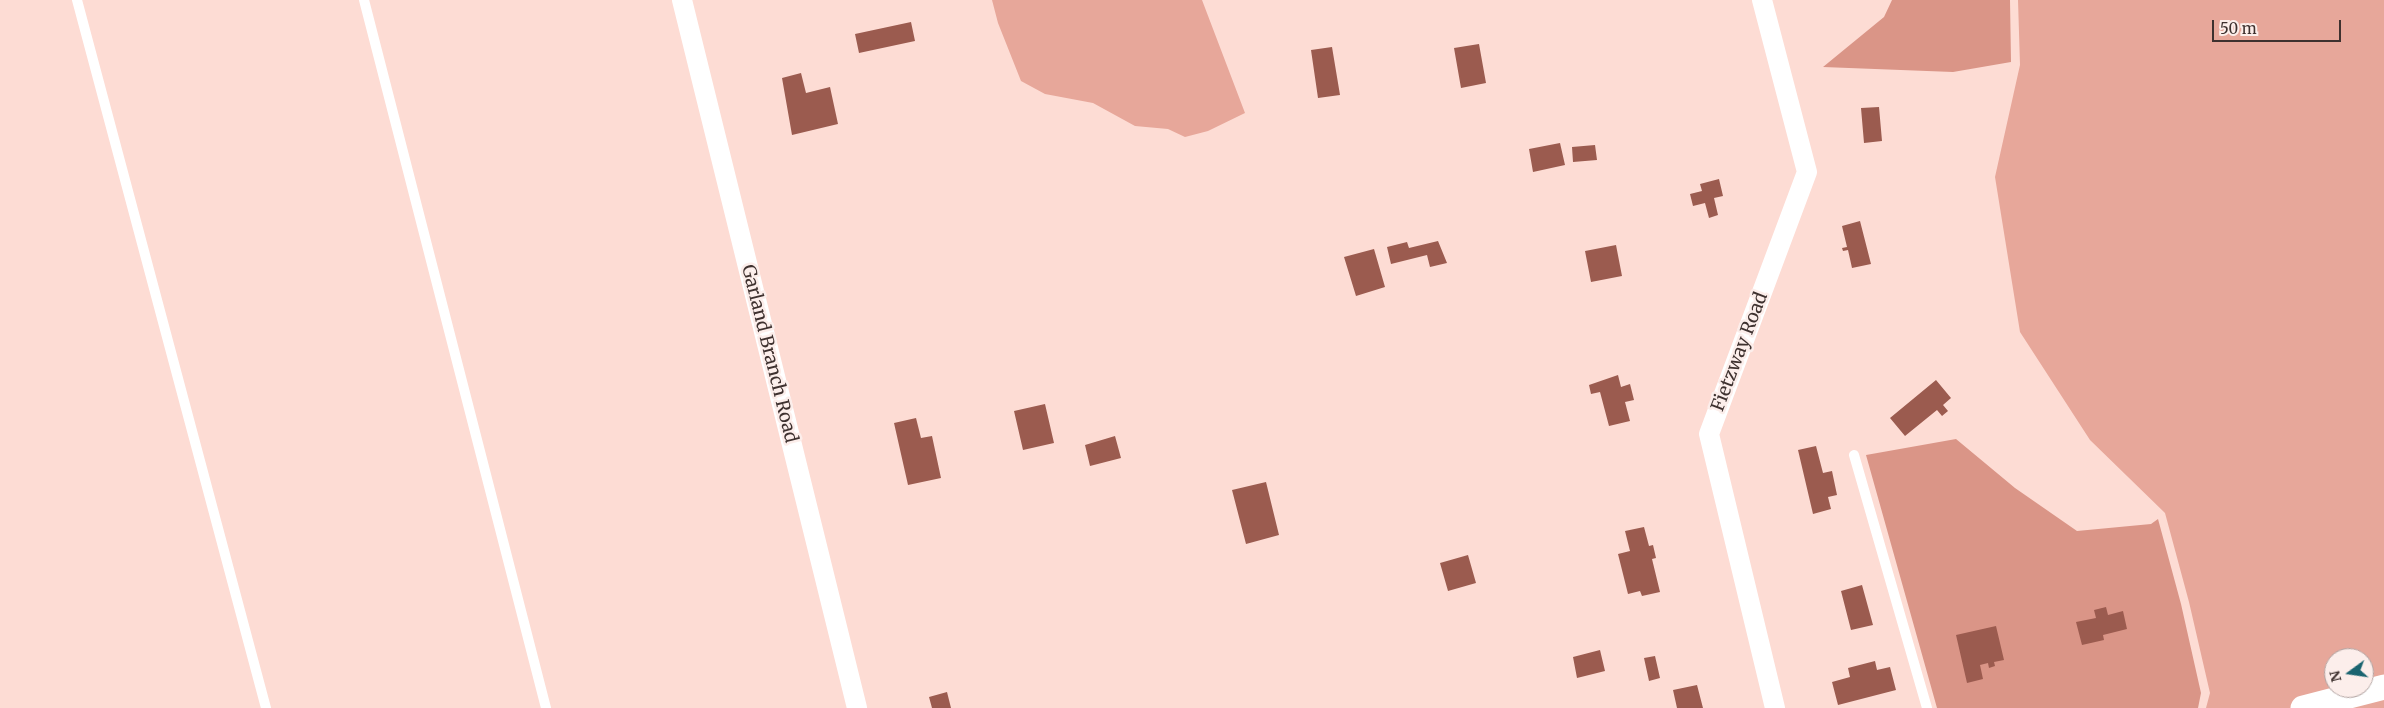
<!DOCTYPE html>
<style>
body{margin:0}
#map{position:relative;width:2384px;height:708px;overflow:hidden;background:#fddcd4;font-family:Merriweather,serif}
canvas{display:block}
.north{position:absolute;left:2324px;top:648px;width:50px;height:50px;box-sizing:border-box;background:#fceeeb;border:1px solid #b0a2a0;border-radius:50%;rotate:256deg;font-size:14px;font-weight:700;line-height:20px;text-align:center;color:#3e312f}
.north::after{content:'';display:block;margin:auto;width:18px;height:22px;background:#1a6470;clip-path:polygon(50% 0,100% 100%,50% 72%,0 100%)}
.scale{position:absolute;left:2212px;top:20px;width:129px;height:22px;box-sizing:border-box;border:2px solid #3e312f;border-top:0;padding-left:6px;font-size:15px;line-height:18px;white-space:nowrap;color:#3e312f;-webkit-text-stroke:4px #fceeeb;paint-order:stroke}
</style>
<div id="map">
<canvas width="2384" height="708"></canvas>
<div class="north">N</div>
<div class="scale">50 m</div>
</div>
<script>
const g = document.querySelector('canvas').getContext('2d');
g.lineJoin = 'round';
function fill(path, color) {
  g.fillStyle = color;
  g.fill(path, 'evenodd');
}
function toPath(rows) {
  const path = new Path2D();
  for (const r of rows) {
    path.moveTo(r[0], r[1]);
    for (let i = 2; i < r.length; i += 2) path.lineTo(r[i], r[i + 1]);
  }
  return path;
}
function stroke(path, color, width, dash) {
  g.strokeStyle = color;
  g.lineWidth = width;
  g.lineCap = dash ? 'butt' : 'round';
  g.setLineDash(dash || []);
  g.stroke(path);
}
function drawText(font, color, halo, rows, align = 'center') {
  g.font = font + ' Merriweather,serif';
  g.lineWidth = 5;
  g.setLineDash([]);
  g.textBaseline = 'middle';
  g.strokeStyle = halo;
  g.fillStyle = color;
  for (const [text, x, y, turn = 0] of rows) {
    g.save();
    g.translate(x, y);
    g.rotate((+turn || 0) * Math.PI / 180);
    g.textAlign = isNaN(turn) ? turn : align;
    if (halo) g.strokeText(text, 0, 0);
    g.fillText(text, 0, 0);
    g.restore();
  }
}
const green = toPath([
 [992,0,1202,0,1245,113,1208,131,1185,137,1168,129,1135,126,1093,103,1045,94,1021,81,998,23],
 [2018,0,2384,0,2384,708,2206,708,2210,693,2189,602,2165,513,2090,440,2020,332,1995,177,2020,65],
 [2334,658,2364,658,2364,688,2334,688]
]);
const forest = toPath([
 [1892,0,2010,0,2011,62,1953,72,1823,67,1884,17],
 [1956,439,2015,488,2077,531,2151,524,2158,519,2181,604,2201,693,2198,708,1937,708,1866,455]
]);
const building = toPath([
 [911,22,915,41,859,53,855,34],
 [1479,44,1486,83,1461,88,1454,48],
 [1332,47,1340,95,1318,98,1311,50],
 [801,73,806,93,830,87,838,124,792,135,782,78],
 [1879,107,1882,141,1864,143,1861,108],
 [1560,143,1565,165,1533,172,1529,149],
 [1595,145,1597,160,1573,162,1572,147],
 [1719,179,1723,196,1714,198,1718,215,1709,218,1705,203,1693,206,1690,194,1702,191,1700,184],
 [1860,221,1871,264,1852,268,1848,250,1843,251,1842,248,1847,247,1842,226],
 [1438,241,1447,263,1430,267,1427,255,1391,264,1387,247,1407,242,1409,248],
 [1616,245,1622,276,1591,282,1585,251],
 [1374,249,1385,287,1356,296,1344,257],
 [1618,375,1621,387,1630,384,1634,400,1625,402,1630,421,1609,426,1600,392,1591,394,1589,385],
 [1936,380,1951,398,1943,405,1948,411,1942,416,1937,410,1905,436,1890,418],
 [1045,404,1054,443,1023,450,1014,411],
 [916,418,921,438,932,436,941,478,908,485,894,423],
 [1115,436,1121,458,1090,466,1085,445],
 [1816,446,1823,473,1832,471,1837,495,1828,497,1831,509,1813,514,1798,450],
 [1266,482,1279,535,1246,544,1232,490],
 [1644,527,1649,546,1653,545,1656,558,1652,559,1660,592,1642,596,1640,591,1628,594,1618,554,1630,551,1625,531],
 [1468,555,1476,583,1448,591,1440,563],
 [1862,585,1873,625,1851,630,1841,591],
 [2106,607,2108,615,2123,611,2127,629,2103,635,2104,640,2082,645,2076,622,2096,618,2094,610],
 [1996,626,2004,660,1994,662,1995,666,1989,668,1988,663,1980,665,1983,679,1967,683,1956,635],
 [1600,650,1605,671,1577,678,1573,657],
 [1655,656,1660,678,1649,681,1644,658],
 [1875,661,1877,670,1890,667,1896,690,1838,705,1832,682,1850,677,1848,668],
 [1697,685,1703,708,1677,708,1673,690],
 [947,692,951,708,932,708,929,697]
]);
const service = toPath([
 [77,0,266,708],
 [364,0,546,708],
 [1854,455,1927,708]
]);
const minor = toPath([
 [682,0,857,708],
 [1762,0,1807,172,1709,434,1775,708]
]);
const tertiary = toPath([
 [2303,708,2384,687]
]);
const streetNames = [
 ["Fietzway Road",1740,352,-69],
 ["Garland Branch Road",769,354,76]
];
fill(green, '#e7a79a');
fill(forest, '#da9587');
fill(building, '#9b5b4f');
stroke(service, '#fff', 10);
stroke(minor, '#fff', 20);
stroke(tertiary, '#fff', 25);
drawText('18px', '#3e312f', '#fceeeb', streetNames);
</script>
